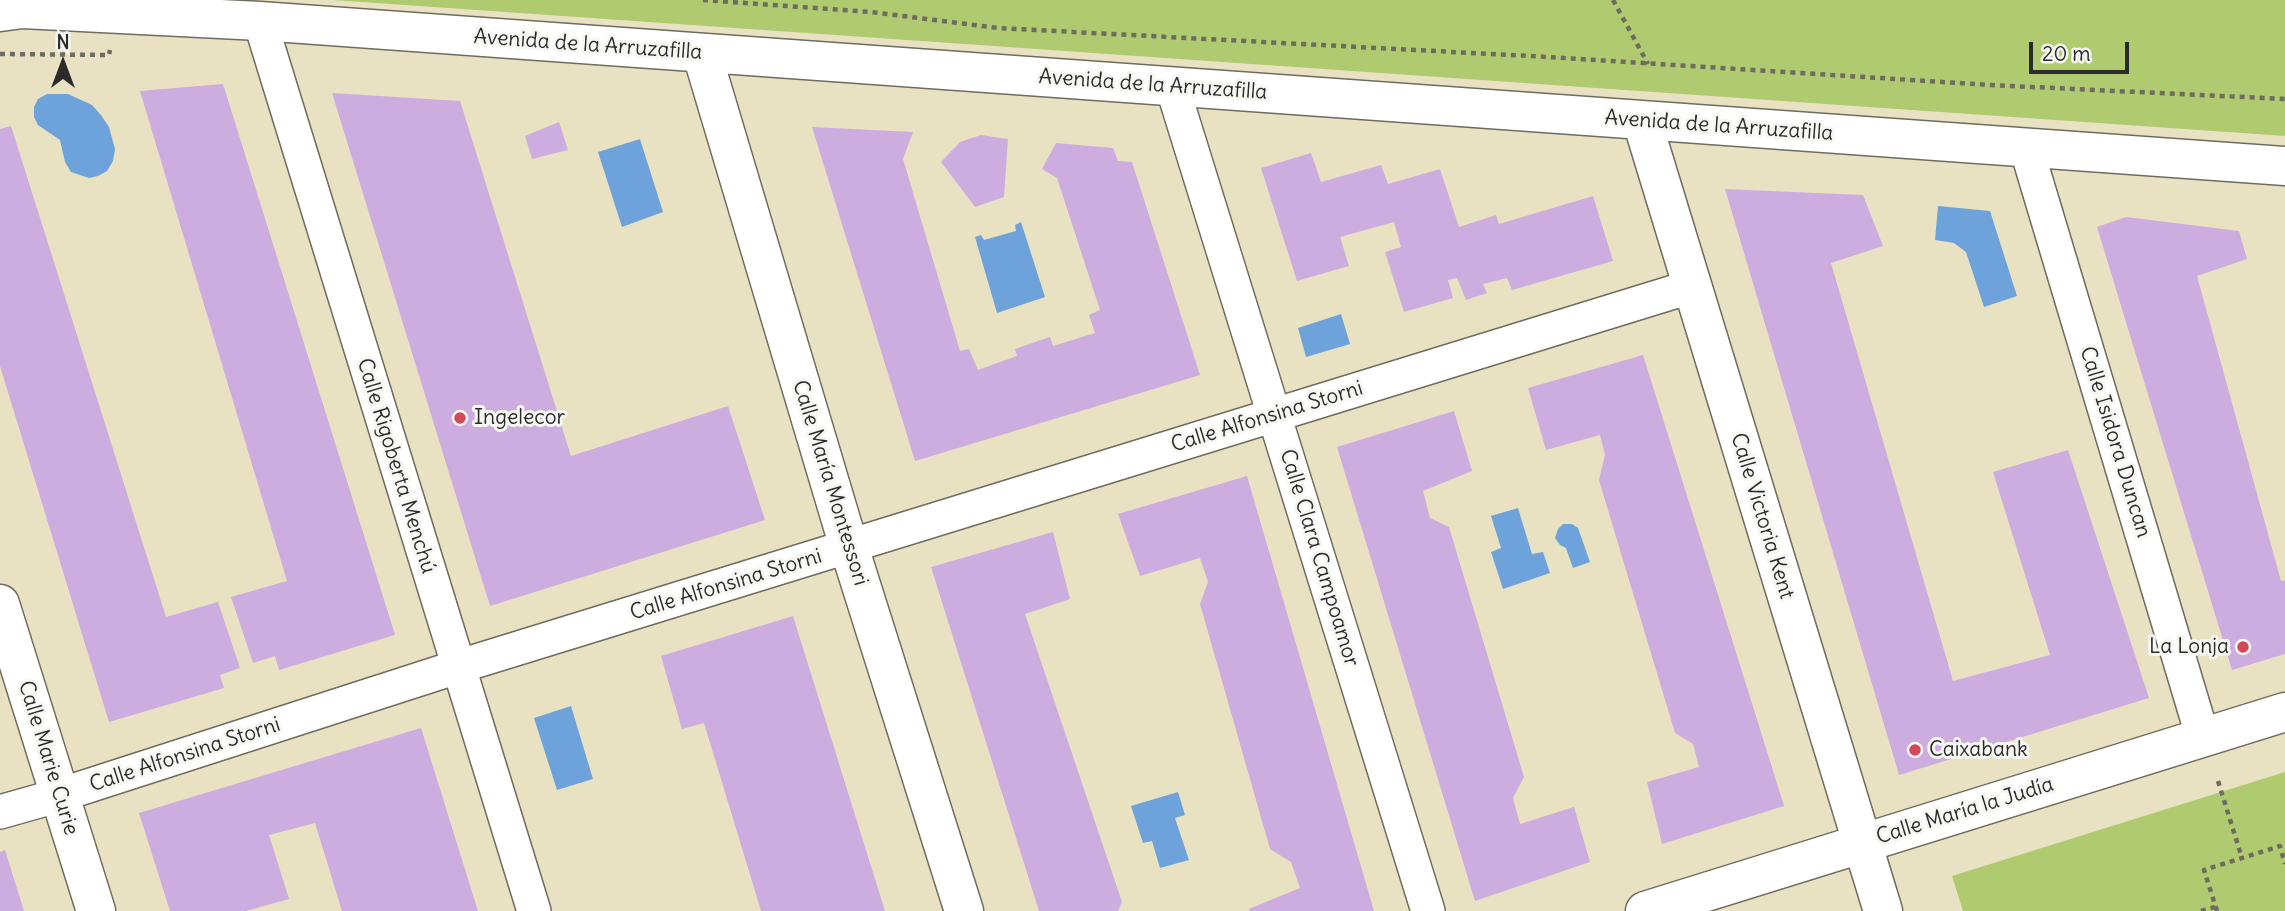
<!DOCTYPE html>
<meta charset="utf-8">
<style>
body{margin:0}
#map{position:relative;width:2285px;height:911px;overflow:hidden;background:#e9e2c2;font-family:Delius,sans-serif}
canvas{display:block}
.north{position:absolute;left:28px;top:28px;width:70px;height:70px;-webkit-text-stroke:5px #f6f6f2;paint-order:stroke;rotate:0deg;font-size:19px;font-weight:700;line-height:28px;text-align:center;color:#2b2b2b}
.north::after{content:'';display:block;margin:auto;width:24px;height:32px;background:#2b2b2b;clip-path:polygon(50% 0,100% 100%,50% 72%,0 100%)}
.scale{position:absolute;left:2029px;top:42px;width:100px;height:32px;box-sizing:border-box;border:4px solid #2b2b2b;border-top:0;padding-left:9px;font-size:21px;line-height:24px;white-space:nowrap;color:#2b2b2b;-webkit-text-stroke:5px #f6f6f2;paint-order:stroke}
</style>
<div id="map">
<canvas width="2285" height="911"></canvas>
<div class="north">N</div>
<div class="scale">20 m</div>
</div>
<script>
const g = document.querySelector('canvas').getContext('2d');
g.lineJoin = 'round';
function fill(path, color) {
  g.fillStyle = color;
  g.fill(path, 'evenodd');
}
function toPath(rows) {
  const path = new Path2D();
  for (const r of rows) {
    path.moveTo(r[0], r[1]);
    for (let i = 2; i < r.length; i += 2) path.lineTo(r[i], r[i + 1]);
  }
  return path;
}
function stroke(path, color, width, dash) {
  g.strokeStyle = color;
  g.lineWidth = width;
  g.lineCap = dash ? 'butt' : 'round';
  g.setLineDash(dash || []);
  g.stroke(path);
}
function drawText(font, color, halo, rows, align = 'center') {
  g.font = font + ' Delius,sans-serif';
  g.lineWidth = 6;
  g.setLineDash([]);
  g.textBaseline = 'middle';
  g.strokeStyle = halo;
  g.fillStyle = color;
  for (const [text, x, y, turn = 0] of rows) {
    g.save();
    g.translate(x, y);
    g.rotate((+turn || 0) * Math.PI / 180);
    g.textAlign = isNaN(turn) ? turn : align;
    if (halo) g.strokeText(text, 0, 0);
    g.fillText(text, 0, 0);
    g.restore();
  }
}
const green = toPath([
 [333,0,2285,0,2285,136],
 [2285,772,2285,911,1963,911,1952,876]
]);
const water = toPath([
 [47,94,68,94,92,105,101,115,109,127,115,149,113,161,107,171,98,176,89,178,71,172,65,162,60,140,38,125,34,117,34,107,38,99],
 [640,139,663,212,622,227,598,152],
 [1938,206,1990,211,2017,296,1984,307,1966,252,1954,243,1935,240],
 [1021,222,1045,297,997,313,975,237,981,235,984,240,1016,231,1015,225],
 [1341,314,1350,344,1306,357,1298,328],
 [1518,508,1532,554,1543,552,1550,573,1503,589,1491,552,1501,548,1491,516],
 [1563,524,1572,524,1578,528,1590,562,1573,568,1566,548,1560,545,1555,538,1558,529],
 [571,706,593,779,557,790,534,718],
 [1178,792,1185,815,1175,818,1189,860,1160,868,1152,841,1143,843,1131,806]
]);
const building = toPath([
 [223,84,395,635,279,670,275,656,253,663,231,597,287,581,140,91],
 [332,93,460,101,571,456,728,406,765,520,490,606],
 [559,122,568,150,532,159,525,136],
 [11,126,166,617,218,602,240,668,220,675,224,688,109,722,0,366,0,129],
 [812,127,913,132,903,159,960,351,969,349,978,370,1017,356,1015,349,1050,337,1053,346,1095,333,1089,315,1100,310,1057,178,1042,169,1056,143,1113,148,1118,161,1132,162,1200,375,915,461],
 [981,135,1008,139,1004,197,975,207,941,162,960,142],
 [1311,153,1321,182,1381,165,1388,184,1440,169,1459,227,1496,215,1499,224,1593,196,1613,261,1512,290,1507,278,1483,284,1487,293,1466,300,1457,278,1448,280,1453,298,1404,312,1385,252,1401,247,1394,222,1340,237,1349,266,1297,281,1261,168],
 [1725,189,1863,195,1883,246,1831,263,1953,681,2050,655,1993,472,2068,450,2149,698,1899,775],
 [2126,217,2239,231,2247,259,2197,276,2281,581,2285,580,2285,654,2232,670,2097,227],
 [1643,355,1784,806,1662,844,1647,782,1699,767,1693,744,1675,733,1599,480,1605,455,1600,435,1546,450,1528,388],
 [1454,411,1472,471,1423,491,1430,518,1449,527,1524,777,1513,798,1520,824,1574,807,1590,862,1475,901,1337,447],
 [1247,476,1374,911,1250,911,1249,909,1300,888,1291,862,1270,849,1200,604,1208,582,1200,558,1140,576,1118,514],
 [1053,532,1070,599,1025,614,1122,902,1118,911,1039,911,931,567],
 [793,616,885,911,761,911,704,723,682,729,661,656],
 [421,728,478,911,342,911,315,823,269,835,289,899,246,911,170,911,139,813],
 [5,850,24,911,0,911,0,852]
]);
const path = toPath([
 [703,0,871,12,998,28,1548,57,1990,85,2285,99],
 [1613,0,1648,64],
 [0,54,109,55,110,50],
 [2218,781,2242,858],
 [2201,911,2215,907],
 [2217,911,2204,870,2280,846,2285,864]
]);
const street = toPath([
 [260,21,534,911],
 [1172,86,1428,911],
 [2026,147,2203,738],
 [0,812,60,795,457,667,1693,286]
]);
const secondary = toPath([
 [0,12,22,9,260,21,2285,166],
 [702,54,849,547,964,911],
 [1642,121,1883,911],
 [0,604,96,911],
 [1645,911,2285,712]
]);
const markers = [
 [460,418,7,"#d1495b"],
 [2243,647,7,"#d1495b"],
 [1915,750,7,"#d1495b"]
];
const streetNames = [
 ["Avenida de la Arruzafilla",588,45,4],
 ["Avenida de la Arruzafilla",1153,85,4],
 ["Avenida de la Arruzafilla",1719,126,4],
 ["Calle Alfonsina Storni",1267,417,-17],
 ["Calle Isidora Duncan",2115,442,73],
 ["Calle Rigoberta Menchú",396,466,73],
 ["Calle María Montessori",830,483,73],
 ["Calle Victoria Kent",1762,516,73],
 ["Calle Clara Campoamor",1319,558,73],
 ["Calle Alfonsina Storni",726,585,-17],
 ["Calle Alfonsina Storni",185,755,-18],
 ["Calle Marie Curie",48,758,73],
 ["Calle María la Judía",1965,811,-17]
];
const poiNames = [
 ["Ingelecor",474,418],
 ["La Lonja",2229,647,"right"],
 ["Caixabank",1929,750]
];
fill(green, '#b0ca70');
fill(water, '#6ea2da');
fill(building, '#cdacdf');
stroke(street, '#6e6b60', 36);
stroke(secondary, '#6e6b60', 41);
stroke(path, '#6e6b60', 4.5, [5, 5]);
stroke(street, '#fff', 33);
stroke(secondary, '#fff', 38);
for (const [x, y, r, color] of markers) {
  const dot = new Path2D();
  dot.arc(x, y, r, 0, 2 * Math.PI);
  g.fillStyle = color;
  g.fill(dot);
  stroke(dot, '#f6f6f2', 2.5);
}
drawText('21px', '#2b2b2b', '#f6f6f2', streetNames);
drawText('21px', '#2b2b2b', '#f6f6f2', poiNames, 'left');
</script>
